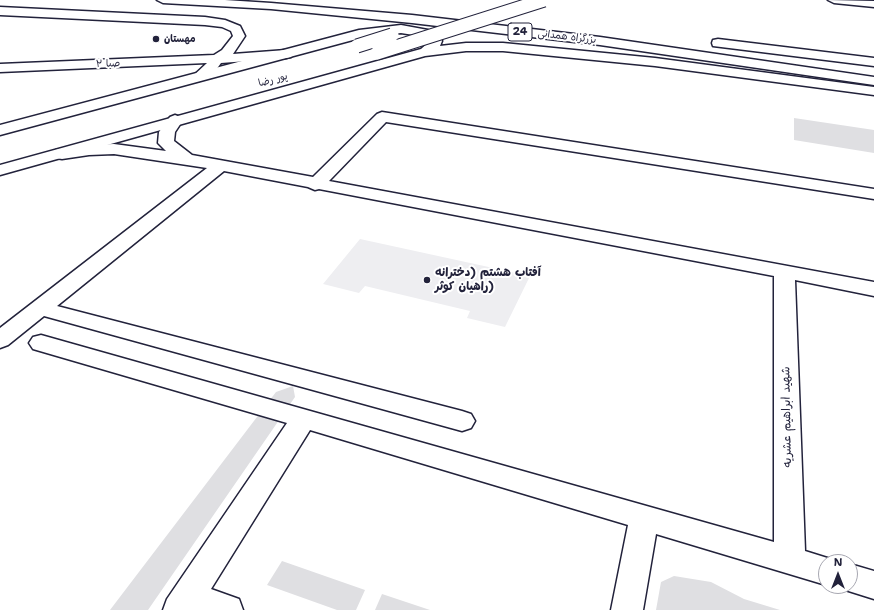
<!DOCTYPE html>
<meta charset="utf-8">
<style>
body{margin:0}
#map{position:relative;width:874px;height:610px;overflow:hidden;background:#fff;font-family:"Shantell Sans",sans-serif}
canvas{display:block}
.north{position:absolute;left:818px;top:554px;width:40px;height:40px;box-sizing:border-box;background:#fff;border:1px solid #a7a7b1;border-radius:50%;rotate:0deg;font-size:11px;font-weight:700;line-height:16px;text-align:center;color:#22223b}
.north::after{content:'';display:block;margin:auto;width:14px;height:18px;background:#22223b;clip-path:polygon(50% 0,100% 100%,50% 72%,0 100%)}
</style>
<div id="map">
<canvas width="874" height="610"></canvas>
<div class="north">N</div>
</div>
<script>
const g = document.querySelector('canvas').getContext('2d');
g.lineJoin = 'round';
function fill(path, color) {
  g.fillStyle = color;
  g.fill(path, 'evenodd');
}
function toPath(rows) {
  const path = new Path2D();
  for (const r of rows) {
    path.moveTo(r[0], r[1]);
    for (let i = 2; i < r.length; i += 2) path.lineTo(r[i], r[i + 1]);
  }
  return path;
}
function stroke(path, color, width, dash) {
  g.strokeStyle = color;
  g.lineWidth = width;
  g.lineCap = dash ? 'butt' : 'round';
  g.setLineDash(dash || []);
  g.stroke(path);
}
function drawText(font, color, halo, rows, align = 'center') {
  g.font = font + ' "Shantell Sans","Playpen Sans Arabic",sans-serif';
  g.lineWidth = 4;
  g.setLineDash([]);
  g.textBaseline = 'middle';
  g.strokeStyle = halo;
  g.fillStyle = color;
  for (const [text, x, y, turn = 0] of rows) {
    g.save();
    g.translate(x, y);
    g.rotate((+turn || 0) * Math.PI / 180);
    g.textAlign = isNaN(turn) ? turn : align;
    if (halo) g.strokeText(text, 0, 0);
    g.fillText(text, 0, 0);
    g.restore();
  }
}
const built = toPath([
 [360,239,530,276,505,327,467,318,470,311,365,286,359,293,323,284]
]);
const green = toPath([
 [794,118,874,130,874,153,794,140],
 [293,386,295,397,148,610,110,610,276,392],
 [282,561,365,590,356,610,337,610,267,585],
 [674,576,711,582,744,599,780,610,656,610,661,582],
 [382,594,430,610,375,610]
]);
const minor = toPath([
 [828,0,874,1,874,7,834,3,828,0],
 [0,7,205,17,225,20,240,26,245,36,233,54,286,50,291,51,293,54,291,57,286,58,221,63,213,74,199,81,194,80,192,77,207,63,0,72,0,64,214,55,222,50,233,36,231,31,222,27,205,25,0,15,0,7],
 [382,112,874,189,874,199,386,122,329,181,874,282,874,296,795,280,805,551,837,561,826,562,826,585,656,534,643,610,611,610,628,525,310,430,211,589,239,599,243,610,163,610,167,599,287,423,33,349,29,343,33,337,41,335,774,542,774,276,319,189,315,190,308,187,224,171,57,306,462,411,471,414,475,421,471,428,462,431,44,316,8,345,0,348,0,328,207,168,114,154,89,155,62,159,56,158,54,154,56,150,89,145,114,144,166,151,158,143,159,132,170,117,175,115,180,117,183,120,175,132,174,141,192,155,313,177,377,114,382,112],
 [850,564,874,571,874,599,839,588,838,586,850,586,850,564]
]);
const tertiary = toPath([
 [401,25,428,30,441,38,442,41,440,46,466,43,503,43,655,58,874,87,874,95,655,66,503,51,466,51,425,56,0,175,0,165,421,49,429,42,420,36,401,33,364,37,0,135,0,125,359,30,401,25]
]);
const trunk = toPath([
 [157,0,225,0,271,3,412,15,600,37,874,77,874,85,600,45,412,23,271,9,163,3,157,0],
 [718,39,874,58,874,66,713,46,712,43,713,40,718,39]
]);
const tertiaryBridge = toPath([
 [357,46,392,35],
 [377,53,544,0]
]);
const markers = [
 [156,39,4,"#22223b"],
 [427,280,4,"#22223b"]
];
const farStreetnames = [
 ["بزرگراه همدانی",567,37,7],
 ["صبا ۲",108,64,-2],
 ["پور رضا",273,80,-15]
];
const farPoinames = [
 ["مهستان",164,39]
];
const shields = [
 [520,32,24]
];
const shieldNames = [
 ["24",520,32]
];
const poiNames = [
 ["آفتاب هشتم (دخترانه",435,273],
 ["راهیان کوثر)",435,287]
];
const streetNames = [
 ["شهید ابراهیم عشریه",787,417,-91]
];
fill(built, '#eeeef1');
fill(green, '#dfdfe2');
stroke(minor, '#22223b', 3);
stroke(tertiary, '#22223b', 3);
stroke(trunk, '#22223b', 3);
fill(minor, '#fff');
fill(tertiary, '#fff');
fill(trunk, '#fff');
stroke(tertiaryBridge, '#22223b', 15, []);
stroke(tertiaryBridge, '#fff', 13);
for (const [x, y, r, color] of markers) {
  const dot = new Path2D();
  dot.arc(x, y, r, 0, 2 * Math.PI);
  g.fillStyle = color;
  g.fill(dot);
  stroke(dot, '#fff', 1.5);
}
drawText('10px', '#22223b', '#fff', farStreetnames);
drawText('bold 10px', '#22223b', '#fff', farPoinames, 'left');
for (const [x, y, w] of shields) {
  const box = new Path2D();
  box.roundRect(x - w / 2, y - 9, w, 18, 3);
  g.fillStyle = '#fff';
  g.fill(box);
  stroke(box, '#22223b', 1);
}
drawText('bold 11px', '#22223b', null, shieldNames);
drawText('bold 12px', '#22223b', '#fff', poiNames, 'left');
drawText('12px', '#22223b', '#fff', streetNames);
</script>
